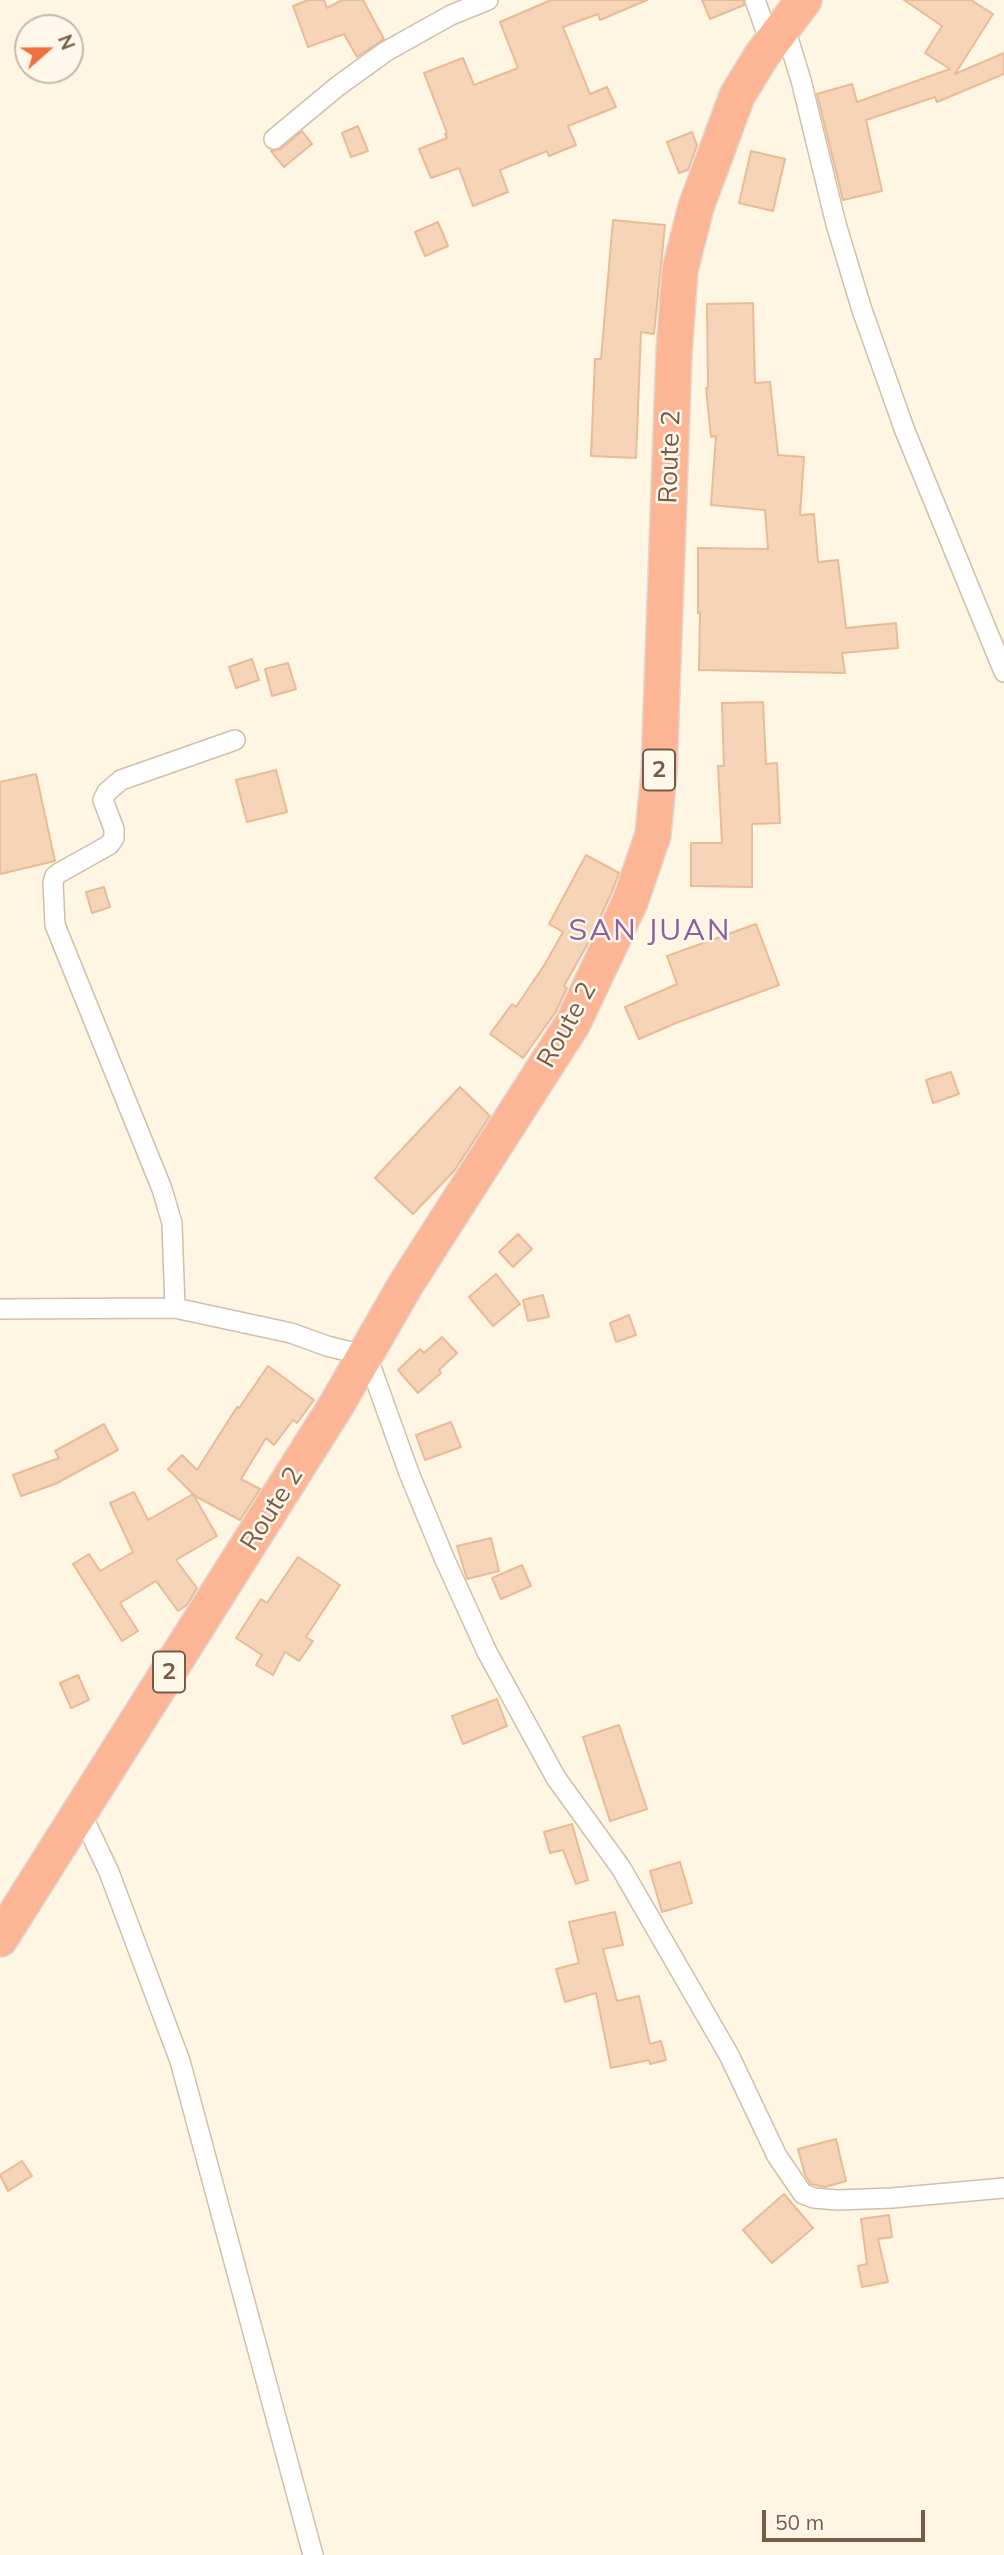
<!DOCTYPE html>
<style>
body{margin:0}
#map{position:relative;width:1004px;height:2555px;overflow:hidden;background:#fef5e3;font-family:Mulish,sans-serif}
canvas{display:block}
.north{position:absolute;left:14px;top:14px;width:70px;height:70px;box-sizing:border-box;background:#fff8eb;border:2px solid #c9b9a9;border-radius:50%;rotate:69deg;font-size:19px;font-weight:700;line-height:28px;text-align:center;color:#785b47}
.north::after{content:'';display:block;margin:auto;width:24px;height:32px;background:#f1703f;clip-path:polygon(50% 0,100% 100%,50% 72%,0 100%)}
.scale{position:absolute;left:762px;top:2510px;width:163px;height:32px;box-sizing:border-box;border:4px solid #785b47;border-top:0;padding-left:9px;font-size:21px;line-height:24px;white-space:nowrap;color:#785b47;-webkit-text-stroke:5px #fff8eb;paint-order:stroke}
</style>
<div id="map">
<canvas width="1004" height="2555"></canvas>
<div class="north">N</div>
<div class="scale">50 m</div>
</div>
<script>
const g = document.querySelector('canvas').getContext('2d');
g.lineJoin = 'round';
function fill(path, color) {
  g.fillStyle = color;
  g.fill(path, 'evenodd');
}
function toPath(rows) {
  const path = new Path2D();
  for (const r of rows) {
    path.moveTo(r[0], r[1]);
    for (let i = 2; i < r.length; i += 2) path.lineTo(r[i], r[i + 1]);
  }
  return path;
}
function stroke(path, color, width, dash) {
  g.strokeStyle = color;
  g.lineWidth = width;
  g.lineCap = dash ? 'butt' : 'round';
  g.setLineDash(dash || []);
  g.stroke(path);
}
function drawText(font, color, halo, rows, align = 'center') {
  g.font = font + ' Mulish,sans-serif';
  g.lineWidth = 5;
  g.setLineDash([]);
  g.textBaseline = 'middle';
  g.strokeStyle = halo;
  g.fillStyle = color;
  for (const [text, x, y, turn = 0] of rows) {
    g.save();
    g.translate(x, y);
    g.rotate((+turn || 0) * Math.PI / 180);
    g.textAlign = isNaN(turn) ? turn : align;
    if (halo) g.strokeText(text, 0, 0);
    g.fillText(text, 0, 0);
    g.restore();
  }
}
const building = toPath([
 [308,0,324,0,327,8,342,0,363,0,384,39,357,57,344,34,308,47,293,6,308,0],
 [551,0,647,0,600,20,598,14,563,27,590,94,607,87,616,107,568,126,576,145,549,156,547,151,500,170,508,192,473,206,459,168,431,178,419,149,447,138,445,134,447,133,424,73,463,58,474,85,518,68,500,22,551,0],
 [702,0,743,0,744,5,710,19,702,0],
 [904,0,971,0,993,14,955,74,1004,53,1004,74,937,102,935,97,866,120,882,191,843,200,817,94,852,84,857,102,950,69,925,53,942,26,904,0],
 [358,126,368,151,351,157,342,133,358,126],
 [302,131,312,144,284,167,271,151,281,149,302,131],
 [692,132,697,145,688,170,679,173,667,142,692,132],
 [751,151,785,159,773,211,739,203,751,151],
 [613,220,665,225,654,334,641,332,636,458,591,456,595,359,601,359,613,220],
 [438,222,448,246,425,256,415,232,438,222],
 [753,303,755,383,770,382,778,455,804,457,800,515,814,514,818,562,838,560,846,628,896,623,898,648,842,653,845,673,699,670,700,613,698,613,698,548,768,549,765,510,711,505,716,436,711,437,706,388,708,388,707,304,753,303],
 [252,659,259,680,236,688,229,667,252,659],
 [288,663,296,689,272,696,265,669,288,663],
 [763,702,766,764,777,763,780,823,752,824,752,887,691,886,691,843,722,843,718,766,724,766,722,703,763,702],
 [276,770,287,812,247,822,236,780,276,770],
 [36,774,55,861,0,874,0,782,36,774],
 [586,855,619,873,611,894,587,945,564,986,567,988,555,1013,523,1058,490,1034,512,1004,516,1007,545,964,563,932,549,924,586,855],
 [104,887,110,907,92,913,86,892,104,887],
 [756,924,779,985,676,1023,639,1039,625,1007,677,984,667,956,756,924],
 [951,1072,959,1094,933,1103,926,1080,951,1072],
 [460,1087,490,1116,454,1171,413,1214,375,1178,460,1087],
 [518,1234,532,1249,513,1267,499,1252,518,1234],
 [496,1274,520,1304,493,1326,469,1297,496,1274],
 [543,1295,549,1317,528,1321,523,1300,543,1295],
 [629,1315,636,1335,616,1342,610,1323,629,1315],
 [442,1337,457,1353,439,1370,441,1373,418,1393,398,1370,420,1349,424,1353,442,1337],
 [268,1366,314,1400,297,1423,293,1420,274,1445,266,1438,241,1479,260,1489,240,1520,195,1496,168,1469,182,1455,197,1470,237,1407,239,1408,268,1366],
 [451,1422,461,1447,425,1460,416,1435,451,1422],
 [104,1424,118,1450,55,1484,21,1496,13,1475,59,1458,55,1451,104,1424],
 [134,1492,148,1520,193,1494,217,1536,176,1560,197,1588,187,1605,178,1611,156,1581,120,1603,138,1631,122,1641,73,1564,89,1554,100,1571,133,1552,110,1503,134,1492],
 [491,1538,499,1571,467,1579,457,1546,491,1538],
 [298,1557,340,1585,306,1637,313,1641,299,1661,285,1652,273,1675,256,1665,262,1655,236,1638,261,1599,267,1603,298,1557],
 [522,1565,531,1586,501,1599,492,1578,522,1565],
 [78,1675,89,1700,71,1708,60,1683,78,1675],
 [497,1699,507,1726,463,1744,452,1716,497,1699],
 [619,1725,647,1809,610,1821,583,1737,619,1725],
 [572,1824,588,1880,576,1884,563,1850,550,1853,544,1832,572,1824],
 [680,1862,692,1903,662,1912,650,1871,680,1862],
 [615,1912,623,1945,603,1949,617,2001,639,1996,650,2044,661,2041,666,2060,650,2064,649,2060,611,2068,596,1993,565,2002,556,1969,579,1963,569,1922,615,1912],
 [836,2139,846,2181,825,2187,811,2184,805,2175,798,2149,836,2139],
 [22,2161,32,2176,8,2191,0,2175,22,2161],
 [784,2194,813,2228,772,2263,743,2230,784,2194],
 [889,2215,892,2237,878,2239,888,2282,862,2287,858,2266,867,2264,861,2219,889,2215]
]);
const street = toPath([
 [755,0,771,45],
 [784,25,801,80,836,224,862,310,905,431,1004,672],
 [274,139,338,86,385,52,451,15,488,0],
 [235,740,121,780,107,792,103,800,114,829,114,838,109,845,59,873,55,876,53,883,55,925,162,1189,172,1223,175,1308,291,1333,327,1346,367,1356,409,1473,445,1560,487,1652,556,1778,621,1868,729,2055,777,2156,803,2194,814,2198,838,2200,892,2198,1004,2188],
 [0,1309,175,1308],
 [81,1813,109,1872,180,2061,313,2555]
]);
const highway = toPath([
 [0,1939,337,1404,406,1284,573,1023,630,902,653,835,659,772,674,353,680,270,696,207,737,96,762,55,804,0]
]);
const shields = [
 [659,770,32],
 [169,1672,32]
];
const shieldNames = [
 ["2",659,770],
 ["2",169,1672]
];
const streetNames = [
 ["Route 2",670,457,-88],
 ["Route 2",567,1025,-61],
 ["Route 2",272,1509,-58]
];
const quarterNames = [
 ["SAN JUAN",650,931]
];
fill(building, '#f5d4b8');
stroke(building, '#e9bb97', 2);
stroke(street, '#d2bfab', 22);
stroke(highway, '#dfd8d3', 38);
stroke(street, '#fff', 19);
stroke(highway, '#fdb695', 35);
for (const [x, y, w] of shields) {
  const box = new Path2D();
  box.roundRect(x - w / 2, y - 20.5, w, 41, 5);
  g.fillStyle = '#fff8eb';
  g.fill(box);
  stroke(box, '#785b47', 2);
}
drawText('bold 24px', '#785b47', null, shieldNames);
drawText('26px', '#785b47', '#fff8eb', streetNames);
g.letterSpacing = '2px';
drawText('30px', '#8c629c', '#fff8eb', quarterNames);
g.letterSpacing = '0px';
</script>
